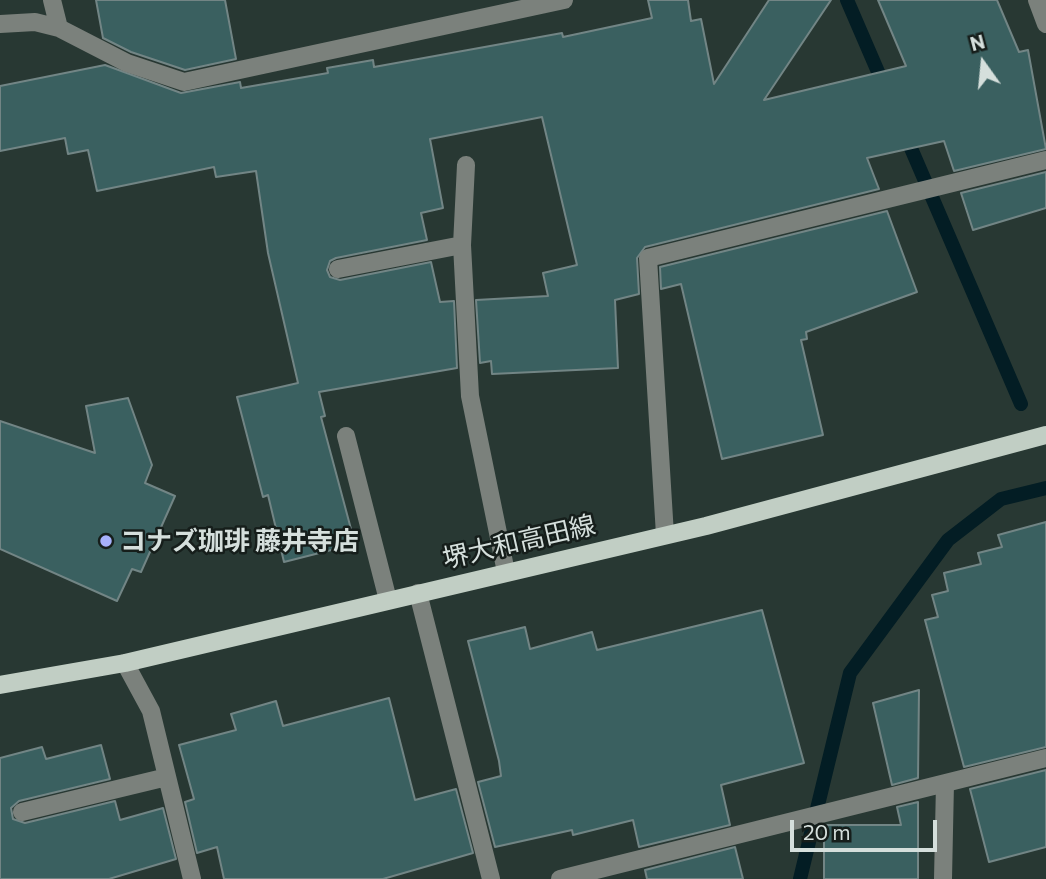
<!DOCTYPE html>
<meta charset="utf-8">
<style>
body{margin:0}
#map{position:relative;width:1046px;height:879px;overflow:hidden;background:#283833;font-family:Commissioner,sans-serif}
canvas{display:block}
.north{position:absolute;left:948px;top:28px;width:70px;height:70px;-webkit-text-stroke:5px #161e1b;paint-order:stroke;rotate:345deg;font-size:19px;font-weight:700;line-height:28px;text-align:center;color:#d5dfdc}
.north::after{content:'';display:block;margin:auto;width:24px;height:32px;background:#d5dfdc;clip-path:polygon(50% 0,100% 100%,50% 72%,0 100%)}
.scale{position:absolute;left:790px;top:820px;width:147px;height:32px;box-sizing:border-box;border:4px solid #d5dfdc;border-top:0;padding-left:9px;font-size:21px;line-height:24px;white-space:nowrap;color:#d5dfdc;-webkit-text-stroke:5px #161e1b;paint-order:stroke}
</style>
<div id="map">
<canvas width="1046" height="879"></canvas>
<div class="north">N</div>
<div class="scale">20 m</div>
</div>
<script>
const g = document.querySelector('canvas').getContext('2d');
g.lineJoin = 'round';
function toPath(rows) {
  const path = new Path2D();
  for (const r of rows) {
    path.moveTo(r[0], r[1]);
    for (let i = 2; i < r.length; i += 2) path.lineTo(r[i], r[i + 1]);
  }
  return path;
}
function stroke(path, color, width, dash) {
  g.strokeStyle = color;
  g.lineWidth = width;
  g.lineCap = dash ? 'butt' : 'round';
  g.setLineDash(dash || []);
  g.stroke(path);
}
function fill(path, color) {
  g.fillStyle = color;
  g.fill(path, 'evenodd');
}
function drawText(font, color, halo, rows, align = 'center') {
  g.font = font + ' Commissioner,"Noto Sans JP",sans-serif';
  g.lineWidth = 5;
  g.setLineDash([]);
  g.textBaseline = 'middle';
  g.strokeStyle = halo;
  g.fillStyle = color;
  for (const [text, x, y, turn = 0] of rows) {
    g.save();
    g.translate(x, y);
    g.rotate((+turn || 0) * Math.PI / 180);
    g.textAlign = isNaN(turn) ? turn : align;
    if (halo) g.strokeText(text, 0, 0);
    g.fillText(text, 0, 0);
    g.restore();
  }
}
const stream = toPath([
 [847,0,885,88],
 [904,132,1021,404],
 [800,879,850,673,948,540,1001,499,1046,488]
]);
const building = toPath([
 [96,0,225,0,236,59,185,70,131,52,103,38,96,0],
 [648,0,688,0,691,21,701,19,714,84,769,0,831,0,764,100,906,66,878,0,997,0,1019,52,1028,50,1046,149,954,171,944,141,867,158,879,189,645,247,637,258,639,294,615,300,618,368,492,374,491,361,480,363,476,300,548,296,543,273,577,265,542,117,430,139,443,208,421,213,427,240,336,258,330,261,327,270,330,277,340,280,431,262,440,302,454,301,457,368,319,392,325,416,321,417,355,544,284,562,268,495,263,497,237,397,298,383,268,253,256,171,216,177,214,167,97,191,88,150,68,154,65,138,0,151,0,86,105,65,181,93,240,82,241,88,328,73,327,68,373,60,374,67,562,33,563,37,652,18,648,0],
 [1046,172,1046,208,973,230,961,193,1046,172],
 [887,211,917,292,806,332,807,339,801,340,823,435,722,459,681,284,661,289,660,267,887,211],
 [128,398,152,465,145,483,175,496,141,572,132,569,117,601,0,549,0,421,95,453,86,406,128,398],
 [1046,522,1046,747,964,767,925,620,938,617,932,595,948,591,944,573,981,564,978,553,1002,547,998,535,1046,522],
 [762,610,804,763,721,785,730,825,639,847,633,820,573,835,572,830,495,847,478,782,501,776,499,761,468,641,525,627,530,649,592,632,597,650,762,610],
 [919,690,918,778,892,785,873,703,919,690],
 [389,698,415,800,456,789,473,853,383,879,224,879,217,847,197,853,185,802,194,799,179,745,236,730,231,714,276,701,283,726,389,698],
 [101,745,110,779,19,801,11,808,13,819,25,823,115,801,120,820,163,808,176,859,109,879,0,879,0,758,42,747,46,759,101,745],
 [1046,770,1046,847,989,862,970,789,1046,770],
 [918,802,918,879,824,879,824,825,901,825,897,807,918,802],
 [735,847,743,879,647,879,645,870,735,847]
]);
const minor = toPath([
 [52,0,59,28,127,63,184,82,564,0],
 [1037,0,1046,24],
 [0,24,35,22,59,28],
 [466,165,462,245,470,396,506,572],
 [338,269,462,245],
 [346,436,388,600],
 [665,535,648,258,1046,160],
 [418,593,491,879],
 [125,663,151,711,192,879],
 [22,812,167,777],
 [560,879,1046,758],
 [943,879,945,783]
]);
const major = toPath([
 [0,685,125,663,706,526,1046,435]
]);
const markers = [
 [106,541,7,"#a7b1fc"]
];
const poiNames = [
 ["コナズ珈琲 藤井寺店",120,541]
];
const streetNames = [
 ["堺大和高田線",519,542,-13]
];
stroke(stream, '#031d24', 14);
fill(building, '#3a6060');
stroke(building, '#728585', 2);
stroke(minor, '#7b817c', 18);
stroke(major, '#c1cec4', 18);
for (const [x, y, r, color] of markers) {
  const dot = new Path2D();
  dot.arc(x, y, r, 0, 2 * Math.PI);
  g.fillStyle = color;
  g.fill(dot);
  stroke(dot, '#161e1b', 2.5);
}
drawText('bold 26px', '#d5dfdc', '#161e1b', poiNames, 'left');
drawText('26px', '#d5dfdc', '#161e1b', streetNames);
</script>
